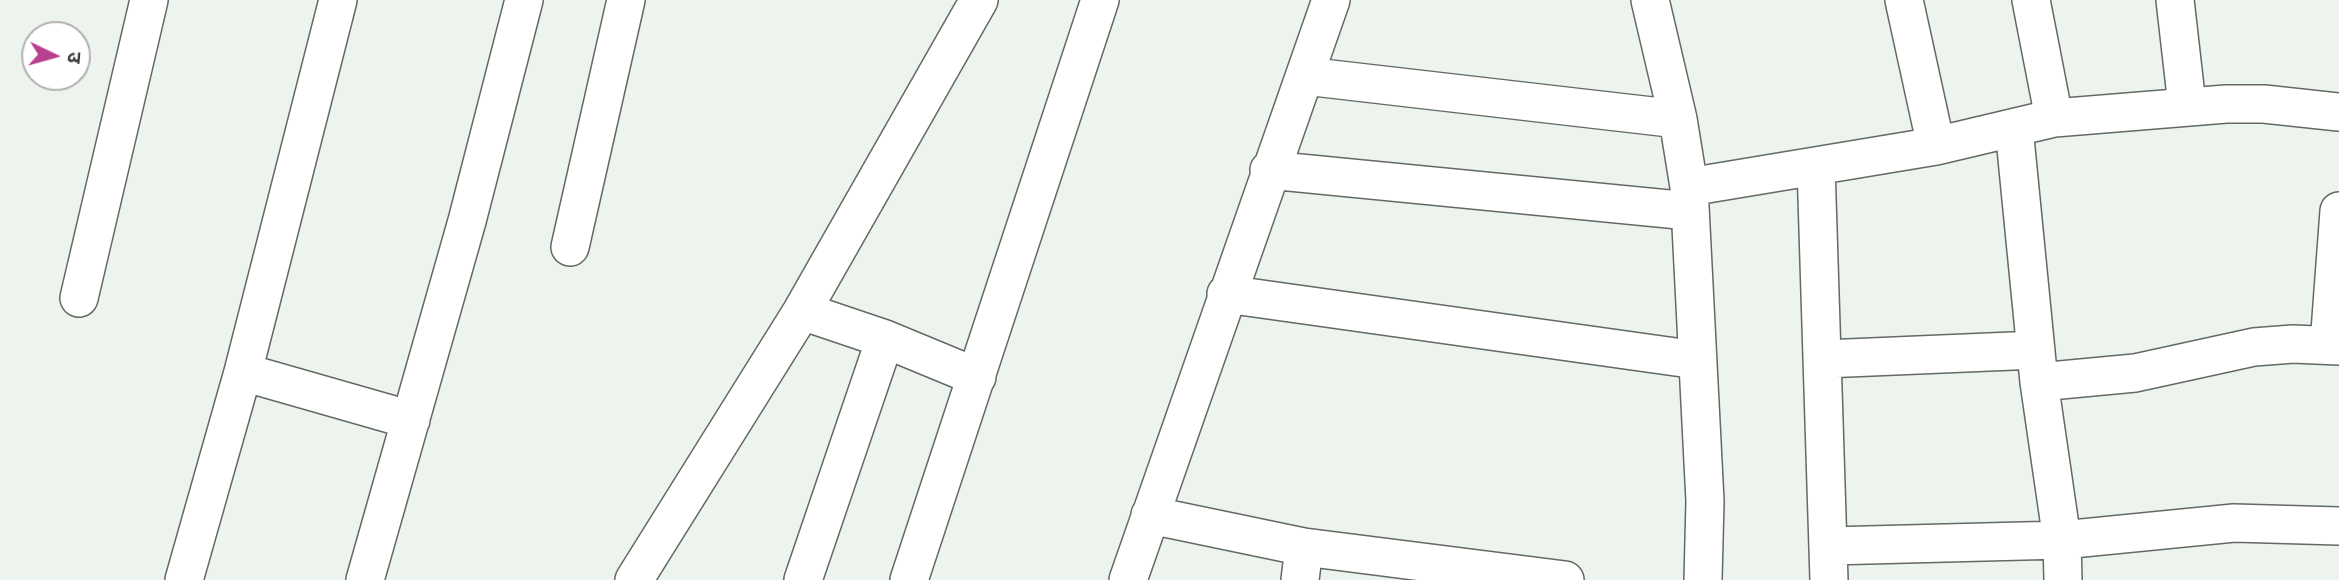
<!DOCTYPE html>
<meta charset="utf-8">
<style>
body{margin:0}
#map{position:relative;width:2339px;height:580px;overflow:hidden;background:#edf4ed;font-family:Lato,"Noto Sans Devanagari",sans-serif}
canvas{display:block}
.north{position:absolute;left:21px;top:21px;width:70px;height:70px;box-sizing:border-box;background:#fff;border:2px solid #b1b1b1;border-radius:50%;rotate:95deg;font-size:19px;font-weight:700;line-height:28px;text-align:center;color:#3b3d3b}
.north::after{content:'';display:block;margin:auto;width:24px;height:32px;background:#b93f91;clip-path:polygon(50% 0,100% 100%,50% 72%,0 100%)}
</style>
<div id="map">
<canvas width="2339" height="580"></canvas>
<div class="north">उ</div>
</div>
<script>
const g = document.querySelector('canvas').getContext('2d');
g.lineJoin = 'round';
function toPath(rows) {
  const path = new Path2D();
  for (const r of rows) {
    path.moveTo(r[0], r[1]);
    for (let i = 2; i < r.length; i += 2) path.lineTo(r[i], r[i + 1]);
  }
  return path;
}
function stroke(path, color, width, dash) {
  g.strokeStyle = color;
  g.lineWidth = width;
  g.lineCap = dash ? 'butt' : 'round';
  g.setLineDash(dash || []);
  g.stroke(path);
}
const street = toPath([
 [1650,0,1678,119,1689,187,1705,501,1703,580],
 [1904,0,1936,146],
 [2031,0,2054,118],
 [2175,0,2187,105],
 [1305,76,1678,119],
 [2014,128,2039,382,2062,540,2063,580],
 [1816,166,1829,580],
 [1269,170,1689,211],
 [1689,187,1936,146,2054,118,2226,104,2264,104,2339,112],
 [570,247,626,0],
 [1226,294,1697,360],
 [79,298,149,0],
 [802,311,885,339,977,377],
 [2329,345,2339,211],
 [1824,359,2036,350],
 [243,372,411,420],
 [2039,382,2135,373,2254,347,2293,344,2339,346],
 [1150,515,1304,547,1565,580],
 [1829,546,2062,540,2234,523,2339,526],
 [184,580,243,372,338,0],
 [365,580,467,221,524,0],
 [634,580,802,311,979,0],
 [803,580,885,339],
 [909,580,1100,0],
 [1128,580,1331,0],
 [1300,580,1304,547]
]);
stroke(street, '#636963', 40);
stroke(street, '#fff', 37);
</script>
